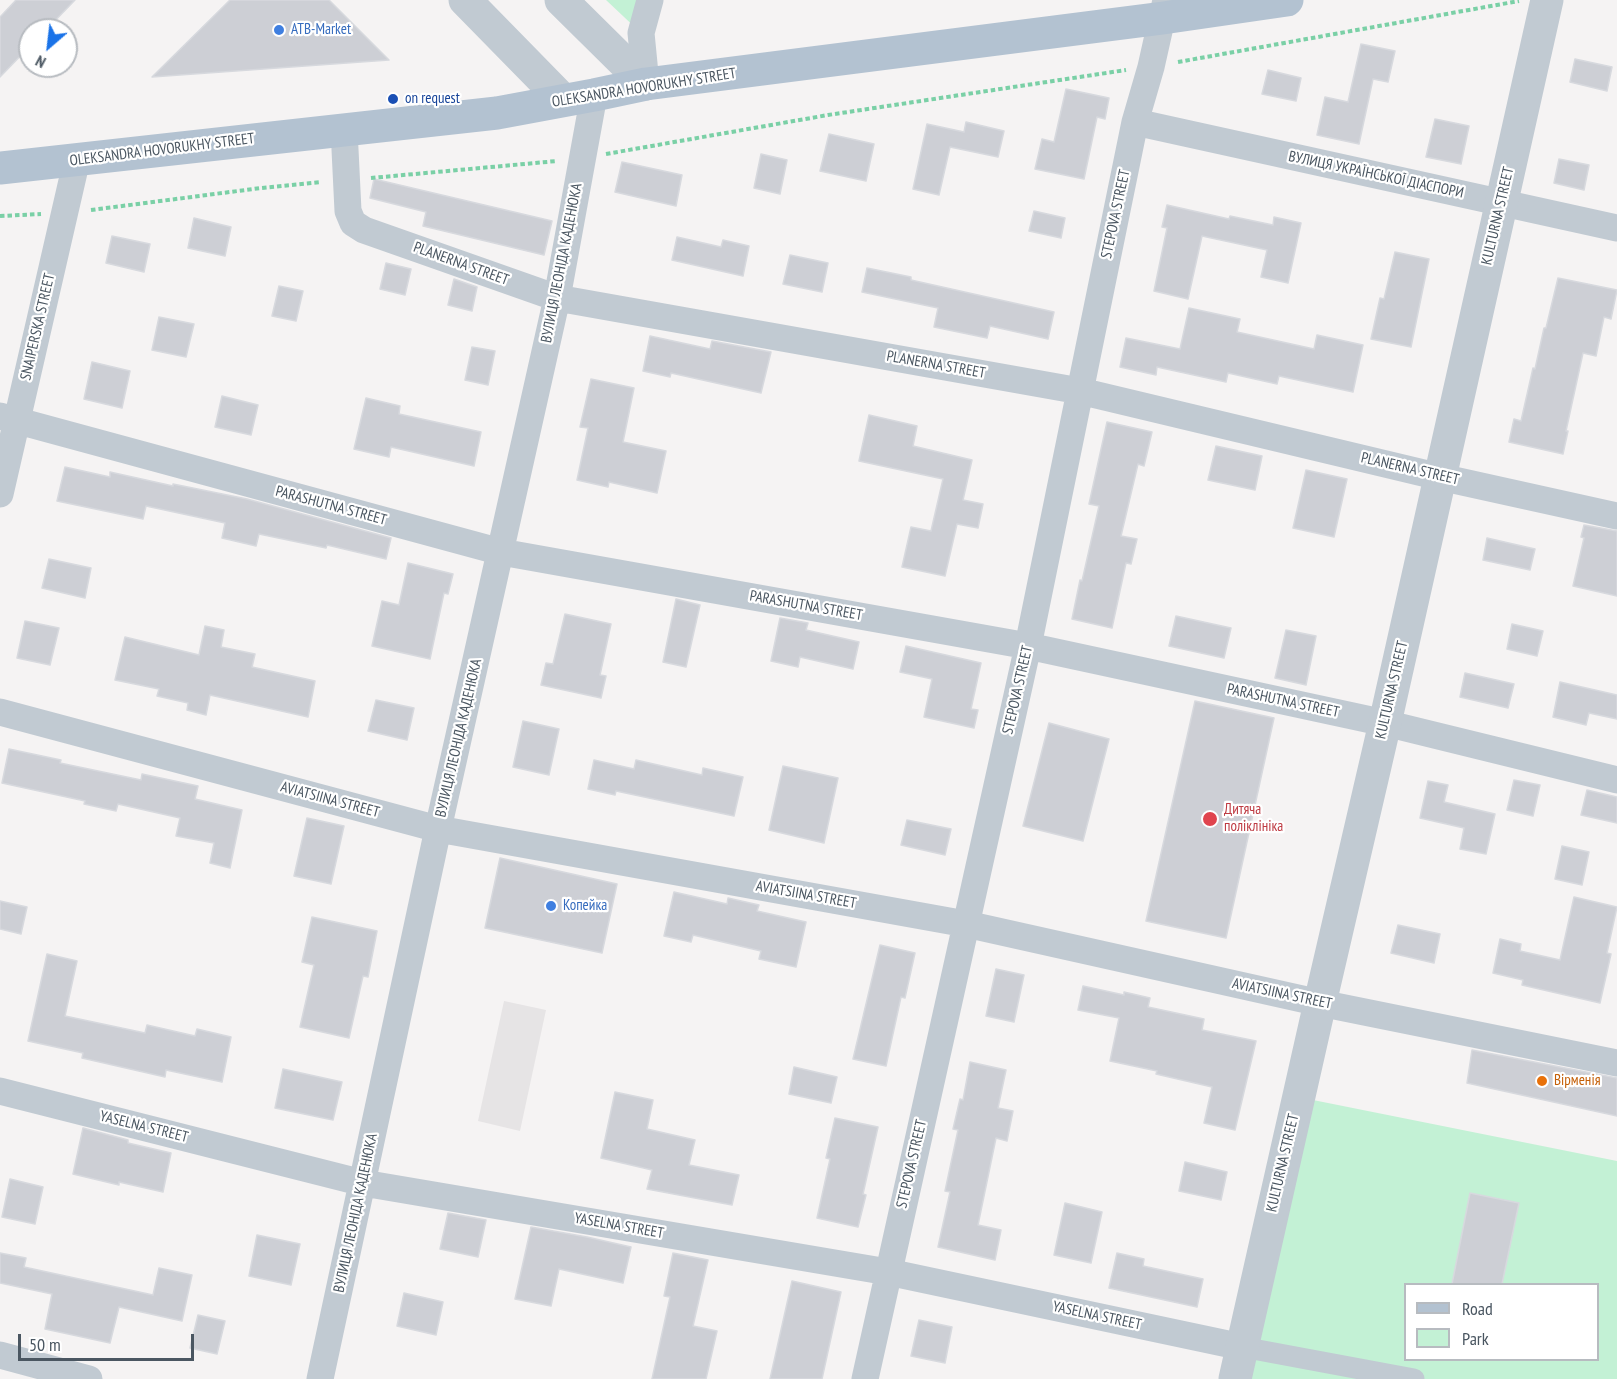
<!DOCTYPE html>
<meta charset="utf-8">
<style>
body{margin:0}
#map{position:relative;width:1617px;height:1379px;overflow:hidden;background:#f5f3f3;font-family:"PT Sans Narrow",sans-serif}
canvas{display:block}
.legend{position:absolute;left:1404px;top:1283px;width:195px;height:78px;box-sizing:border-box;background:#fff;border:2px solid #b7bbc0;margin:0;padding:8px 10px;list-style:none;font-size:18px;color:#4a5661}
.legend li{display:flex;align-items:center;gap:12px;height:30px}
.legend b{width:30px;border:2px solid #b7bbc0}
.north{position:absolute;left:18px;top:18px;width:60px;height:60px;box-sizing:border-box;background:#fff;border:2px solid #b7bbc0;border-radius:50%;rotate:208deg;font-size:16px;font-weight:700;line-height:24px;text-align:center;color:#4a5661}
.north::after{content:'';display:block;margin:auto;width:21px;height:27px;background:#1a73e8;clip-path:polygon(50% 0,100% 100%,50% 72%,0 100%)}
.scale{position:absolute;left:18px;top:1334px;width:176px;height:27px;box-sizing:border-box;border:3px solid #4a5661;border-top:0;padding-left:8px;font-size:18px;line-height:21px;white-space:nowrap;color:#4a5661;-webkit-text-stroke:4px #fff;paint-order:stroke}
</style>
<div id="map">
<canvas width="1617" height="1379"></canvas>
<ul class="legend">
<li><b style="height:8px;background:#b3c2d1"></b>Road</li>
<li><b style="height:16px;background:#c3f1d5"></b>Park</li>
</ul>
<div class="north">N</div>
<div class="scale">50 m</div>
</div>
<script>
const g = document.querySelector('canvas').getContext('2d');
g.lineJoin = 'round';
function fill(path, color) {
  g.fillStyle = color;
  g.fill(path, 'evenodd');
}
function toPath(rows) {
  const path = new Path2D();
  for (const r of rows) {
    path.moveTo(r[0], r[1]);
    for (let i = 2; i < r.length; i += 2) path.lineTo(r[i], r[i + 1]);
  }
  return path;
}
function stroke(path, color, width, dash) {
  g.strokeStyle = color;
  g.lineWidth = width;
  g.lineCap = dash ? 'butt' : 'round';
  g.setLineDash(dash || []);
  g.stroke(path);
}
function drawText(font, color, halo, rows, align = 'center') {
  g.font = font + ' "PT Sans Narrow",sans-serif';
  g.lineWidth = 4.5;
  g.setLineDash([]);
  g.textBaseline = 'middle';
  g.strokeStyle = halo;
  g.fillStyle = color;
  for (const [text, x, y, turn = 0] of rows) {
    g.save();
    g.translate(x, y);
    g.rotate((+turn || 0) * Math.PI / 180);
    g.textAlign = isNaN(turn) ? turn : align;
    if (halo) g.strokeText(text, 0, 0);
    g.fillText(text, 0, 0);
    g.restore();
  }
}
const education = toPath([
 [504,1001,546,1010,520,1131,478,1121]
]);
const green = toPath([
 [606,0,650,0,641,33],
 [1298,1097,1617,1161,1617,1379,1235,1379],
 [1406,1284,1598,1284,1598,1360,1406,1360]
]);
const building = toPath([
 [16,0,75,0,46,30,30,30,30,46,0,77,0,17,16,0],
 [230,0,329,0,389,60,152,77,230,0],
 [1361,44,1395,51,1388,82,1373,79,1359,144,1317,135,1325,97,1348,102,1361,44],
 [1575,59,1612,67,1607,91,1570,82,1575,59],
 [1268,70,1301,78,1296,101,1262,94,1268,70],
 [1066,89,1109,98,1105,119,1097,117,1084,179,1035,169,1042,139,1054,142,1066,89],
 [1435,119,1469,126,1461,164,1426,157,1435,119],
 [966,122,1004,131,998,157,950,147,939,195,913,189,927,124,964,132,966,122],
 [829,134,874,144,866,181,820,171,829,134],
 [761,154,787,160,780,194,754,188,761,154],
 [1559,159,1589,165,1584,190,1554,183,1559,159],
 [622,162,682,175,676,206,615,192,622,162],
 [374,179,552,221,544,255,423,226,426,212,370,198,374,179],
 [1167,205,1229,219,1230,216,1273,225,1274,217,1301,223,1288,283,1261,277,1267,250,1202,236,1188,299,1154,291,1167,228,1162,227,1167,205],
 [1034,211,1065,218,1061,238,1029,231,1034,211],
 [194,218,231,227,225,256,188,248,194,218],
 [112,236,150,244,144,272,106,263,112,236],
 [677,237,721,247,723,240,749,246,743,276,672,260,677,237],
 [1395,252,1429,259,1411,347,1371,339,1380,298,1384,299,1395,252],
 [790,255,828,263,822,292,783,284,790,255],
 [386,263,411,269,405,295,380,289,386,263],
 [867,268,911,277,911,280,1054,312,1048,339,990,326,987,338,934,327,938,308,862,292,867,268],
 [1558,278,1617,290,1611,319,1604,317,1596,356,1583,353,1566,431,1568,431,1563,454,1509,442,1514,419,1521,421,1533,368,1535,369,1544,328,1546,328,1558,278],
 [454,279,477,287,472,311,448,305,454,279],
 [279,286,303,291,296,321,272,316,279,286],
 [1189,308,1240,319,1237,332,1314,349,1317,335,1363,345,1353,392,1279,376,1277,384,1228,373,1226,382,1157,367,1156,375,1120,367,1126,338,1180,349,1189,308],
 [159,317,194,324,186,357,152,350,159,317],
 [650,336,710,349,712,341,771,352,761,393,671,373,670,377,643,371,650,336],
 [472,347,495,351,488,385,465,380,472,347],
 [92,362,130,371,122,408,84,399,92,362],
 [591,379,634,388,623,442,666,451,657,493,609,482,608,487,577,480,588,428,580,427,591,379],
 [222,396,258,405,251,435,215,427,222,396],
 [366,398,400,406,399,414,481,432,474,466,391,447,389,457,354,449,366,398],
 [869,415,917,426,913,446,972,460,963,500,983,504,978,528,957,524,945,576,902,567,911,527,931,531,943,479,859,461,869,415],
 [1107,422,1152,432,1144,466,1138,464,1121,536,1137,539,1131,564,1126,563,1112,628,1072,619,1080,580,1082,581,1099,506,1089,504,1107,422],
 [1216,446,1262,456,1255,490,1208,480,1216,446],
 [65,467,110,477,110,472,173,486,173,484,247,499,391,538,386,559,327,545,326,548,259,534,256,546,222,538,225,523,146,506,143,519,57,501,65,467],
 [1306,470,1347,479,1334,537,1293,528,1306,470],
 [1584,525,1617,531,1617,596,1573,586,1584,538,1581,537,1584,525],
 [1487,538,1535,549,1530,570,1483,560,1487,538],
 [49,559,91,568,85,598,42,588,49,559],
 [408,563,453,574,448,594,444,593,430,659,372,646,382,601,399,605,408,563],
 [676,599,700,605,686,667,663,662,676,599],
 [565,614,611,624,600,675,606,676,601,698,541,685,546,663,553,664,565,614],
 [1176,616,1231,628,1224,658,1169,646,1176,616],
 [780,618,808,623,806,630,859,642,853,669,800,657,798,667,771,661,780,618],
 [25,621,59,628,50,665,17,658,25,621],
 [1512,624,1543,631,1537,656,1507,649,1512,624],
 [205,626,224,630,221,647,255,654,252,667,315,681,308,717,210,695,206,715,187,710,188,703,157,696,159,689,115,680,125,637,199,655,205,626],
 [1286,630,1316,636,1306,685,1275,678,1286,630],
 [906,646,981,663,971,709,978,710,974,728,924,717,932,679,900,672,906,646],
 [1465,673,1514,684,1508,708,1460,697,1465,673],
 [1560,682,1617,695,1617,719,1589,713,1586,725,1553,717,1560,682],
 [376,700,414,708,407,740,368,731,376,700],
 [1195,701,1274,718,1226,938,1146,921,1195,701],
 [523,721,559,729,549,775,513,767,523,721],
 [1049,723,1109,739,1083,841,1023,826,1049,723],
 [9,749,61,760,60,763,141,780,142,774,198,786,195,799,242,810,230,868,210,863,214,843,176,836,180,818,118,804,116,811,84,804,85,801,2,783,9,749],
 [594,760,634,769,636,760,702,775,703,768,743,777,734,816,616,791,615,795,588,789,594,760],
 [783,766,838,778,824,843,769,830,783,766],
 [1514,780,1540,785,1533,816,1507,810,1514,780],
 [1428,781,1448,785,1444,802,1495,814,1486,854,1460,849,1464,828,1420,818,1428,781],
 [1587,790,1617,797,1617,823,1581,815,1587,790],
 [307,818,344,826,331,884,294,876,307,818],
 [907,820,951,829,945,855,901,845,907,820],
 [1562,846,1589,852,1582,885,1555,879,1562,846],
 [500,858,617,884,602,953,485,928,500,858],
 [674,892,727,904,728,898,759,905,757,911,806,922,796,967,759,959,761,951,693,935,691,942,664,936,674,892],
 [1574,897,1617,907,1607,953,1611,954,1600,1003,1522,985,1523,980,1493,973,1500,939,1521,944,1520,951,1560,960,1574,897],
 [0,901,27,907,21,934,0,929,0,901],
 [312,917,377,931,368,977,363,976,349,1038,300,1027,314,965,302,962,312,917],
 [1398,925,1440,934,1434,963,1391,953,1398,925],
 [880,945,915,953,905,998,901,997,886,1066,853,1059,880,945],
 [47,954,77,961,65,1016,145,1033,147,1025,195,1036,197,1029,231,1037,222,1082,166,1070,165,1077,82,1058,83,1053,28,1041,47,954],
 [996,969,1024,975,1014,1022,986,1016,996,969],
 [1083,986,1124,995,1124,992,1150,998,1148,1007,1204,1019,1202,1030,1256,1041,1235,1130,1204,1123,1212,1087,1156,1074,1157,1071,1110,1061,1119,1018,1078,1010,1083,986],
 [1472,1050,1617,1078,1617,1116,1467,1083,1472,1050],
 [970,1062,1006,1070,998,1108,1013,1111,1007,1141,996,1138,978,1225,1001,1230,995,1260,938,1247,950,1192,945,1191,958,1130,953,1129,960,1099,963,1100,970,1062],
 [794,1067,837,1077,831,1103,789,1094,794,1067],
 [283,1069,342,1082,333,1120,275,1108,283,1069],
 [615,1092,653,1100,647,1129,695,1140,689,1165,739,1175,732,1205,647,1189,652,1170,601,1158,615,1092],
 [835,1118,878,1127,863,1194,866,1195,858,1227,817,1218,830,1159,826,1158,835,1118],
 [83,1128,128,1140,128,1143,171,1153,163,1192,119,1182,119,1185,73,1174,83,1128],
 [1185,1162,1227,1172,1221,1200,1179,1191,1185,1162],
 [10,1179,43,1187,35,1224,2,1217,10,1179],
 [1470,1193,1519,1203,1502,1284,1452,1284,1470,1193],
 [1065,1203,1102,1212,1091,1263,1054,1255,1065,1203],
 [448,1213,486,1220,478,1257,440,1249,448,1213],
 [531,1227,587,1237,631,1247,623,1283,559,1269,551,1306,515,1299,531,1227],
 [257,1235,300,1244,291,1285,249,1276,257,1235],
 [0,1253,26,1258,24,1267,153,1295,159,1268,192,1275,182,1321,119,1307,110,1343,45,1329,52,1294,0,1283,0,1253],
 [673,1253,708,1260,693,1326,717,1331,706,1379,652,1379,670,1297,664,1296,673,1253],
 [1117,1253,1144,1259,1143,1266,1203,1279,1197,1307,1109,1288,1117,1253],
 [792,1281,841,1292,822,1379,770,1379,792,1281],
 [404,1293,443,1302,436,1335,397,1326,404,1293],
 [198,1315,225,1321,217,1354,190,1348,198,1315],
 [919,1320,952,1327,945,1363,911,1356,919,1320]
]);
const path = toPath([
 [1178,62,1519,1],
 [606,154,828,115,1126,70],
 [371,178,557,161],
 [91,210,261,188,321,182],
 [0,216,41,214]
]);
const pedestrian = toPath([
 [1242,1347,1414,1379]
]);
const minor = toPath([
 [646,84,641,33,650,0],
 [1135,122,1617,228],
 [344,129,348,211,353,223,364,230,557,298,1080,391,1440,477,1617,516],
 [0,416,501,552,1028,646,1385,723,1617,780],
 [0,494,77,159],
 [0,712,438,829,966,924,1320,1003,1617,1063],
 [0,1091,363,1183,888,1272,1242,1347],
 [0,1355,89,1379],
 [320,1379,438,829,557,298,594,95],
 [865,1379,1028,646,1135,122,1151,67,1166,0]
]);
const tertiary = toPath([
 [465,0,563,100],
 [561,0,646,84],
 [1235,1379,1320,1003,1385,723,1547,0]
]);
const primary = toPath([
 [0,168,497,113,594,95,646,84,1163,18,1287,0]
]);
const markers = [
 [279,30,6,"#3f7fe0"],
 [393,99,6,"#1a4fb4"],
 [1210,819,8,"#e0444e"],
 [551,906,6,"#3f7fe0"],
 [1542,1081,6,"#e8710a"]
];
const shopNames = [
 ["ATB-Market",291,30],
 ["Копейка",563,906]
];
const streetNames = [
 ["OLEKSANDRA HOVORUKHY STREET",644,88,-9],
 ["OLEKSANDRA HOVORUKHY STREET",162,150,-7],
 ["ВУЛИЦЯ УКРАЇНСЬКОЇ ДІАСПОРИ",1376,175,12],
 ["STEPOVA STREET",1116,214,-78],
 ["KULTURNA STREET",1498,216,-77],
 ["ВУЛИЦЯ ЛЕОНІДА КАДЕНЮКА",562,263,-79],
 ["PLANERNA STREET",461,264,20],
 ["SNAIPERSKA STREET",38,327,-77],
 ["PLANERNA STREET",936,365,10],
 ["PLANERNA STREET",1410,469,13],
 ["PARASHUTNA STREET",331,506,15],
 ["PARASHUTNA STREET",806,606,10],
 ["STEPOVA STREET",1018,690,-77],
 ["KULTURNA STREET",1392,690,-77],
 ["PARASHUTNA STREET",1283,701,12],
 ["ВУЛИЦЯ ЛЕОНІДА КАДЕНЮКА",459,738,-77],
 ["AVIATSIINA STREET",330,800,15],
 ["AVIATSIINA STREET",806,895,10],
 ["AVIATSIINA STREET",1282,994,12],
 ["YASELNA STREET",144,1127,14],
 ["KULTURNA STREET",1283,1163,-77],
 ["STEPOVA STREET",912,1164,-77],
 ["ВУЛИЦЯ ЛЕОНІДА КАДЕНЮКА",356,1213,-78],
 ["YASELNA STREET",619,1226,10],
 ["YASELNA STREET",1097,1316,12]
];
const transitNames = [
 ["on request",405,99]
];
const healthNames = [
 ["Дитяча",1224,810],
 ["поліклініка",1224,827]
];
const foodNames = [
 ["Вірменія",1554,1081]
];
fill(education, '#e6e4e5');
fill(green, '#c3f1d5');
fill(building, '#cdcfd5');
stroke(building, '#d7d9de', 1.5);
stroke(path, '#7ad0a6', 4, [4.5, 3]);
stroke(pedestrian, '#c1cad2', 21);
stroke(minor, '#c1cad2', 27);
stroke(tertiary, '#c1cad2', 33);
stroke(primary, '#b3c2d1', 33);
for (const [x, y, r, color] of markers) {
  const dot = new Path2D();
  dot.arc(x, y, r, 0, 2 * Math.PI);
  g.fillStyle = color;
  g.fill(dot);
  stroke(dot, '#fff', 2);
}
drawText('15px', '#366cbe', '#fff', shopNames, 'left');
drawText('15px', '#4a5661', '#fff', streetNames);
drawText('15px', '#164399', '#fff', transitNames, 'left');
drawText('15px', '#be3a42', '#fff', healthNames, 'left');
drawText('15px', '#c56008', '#fff', foodNames, 'left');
</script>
